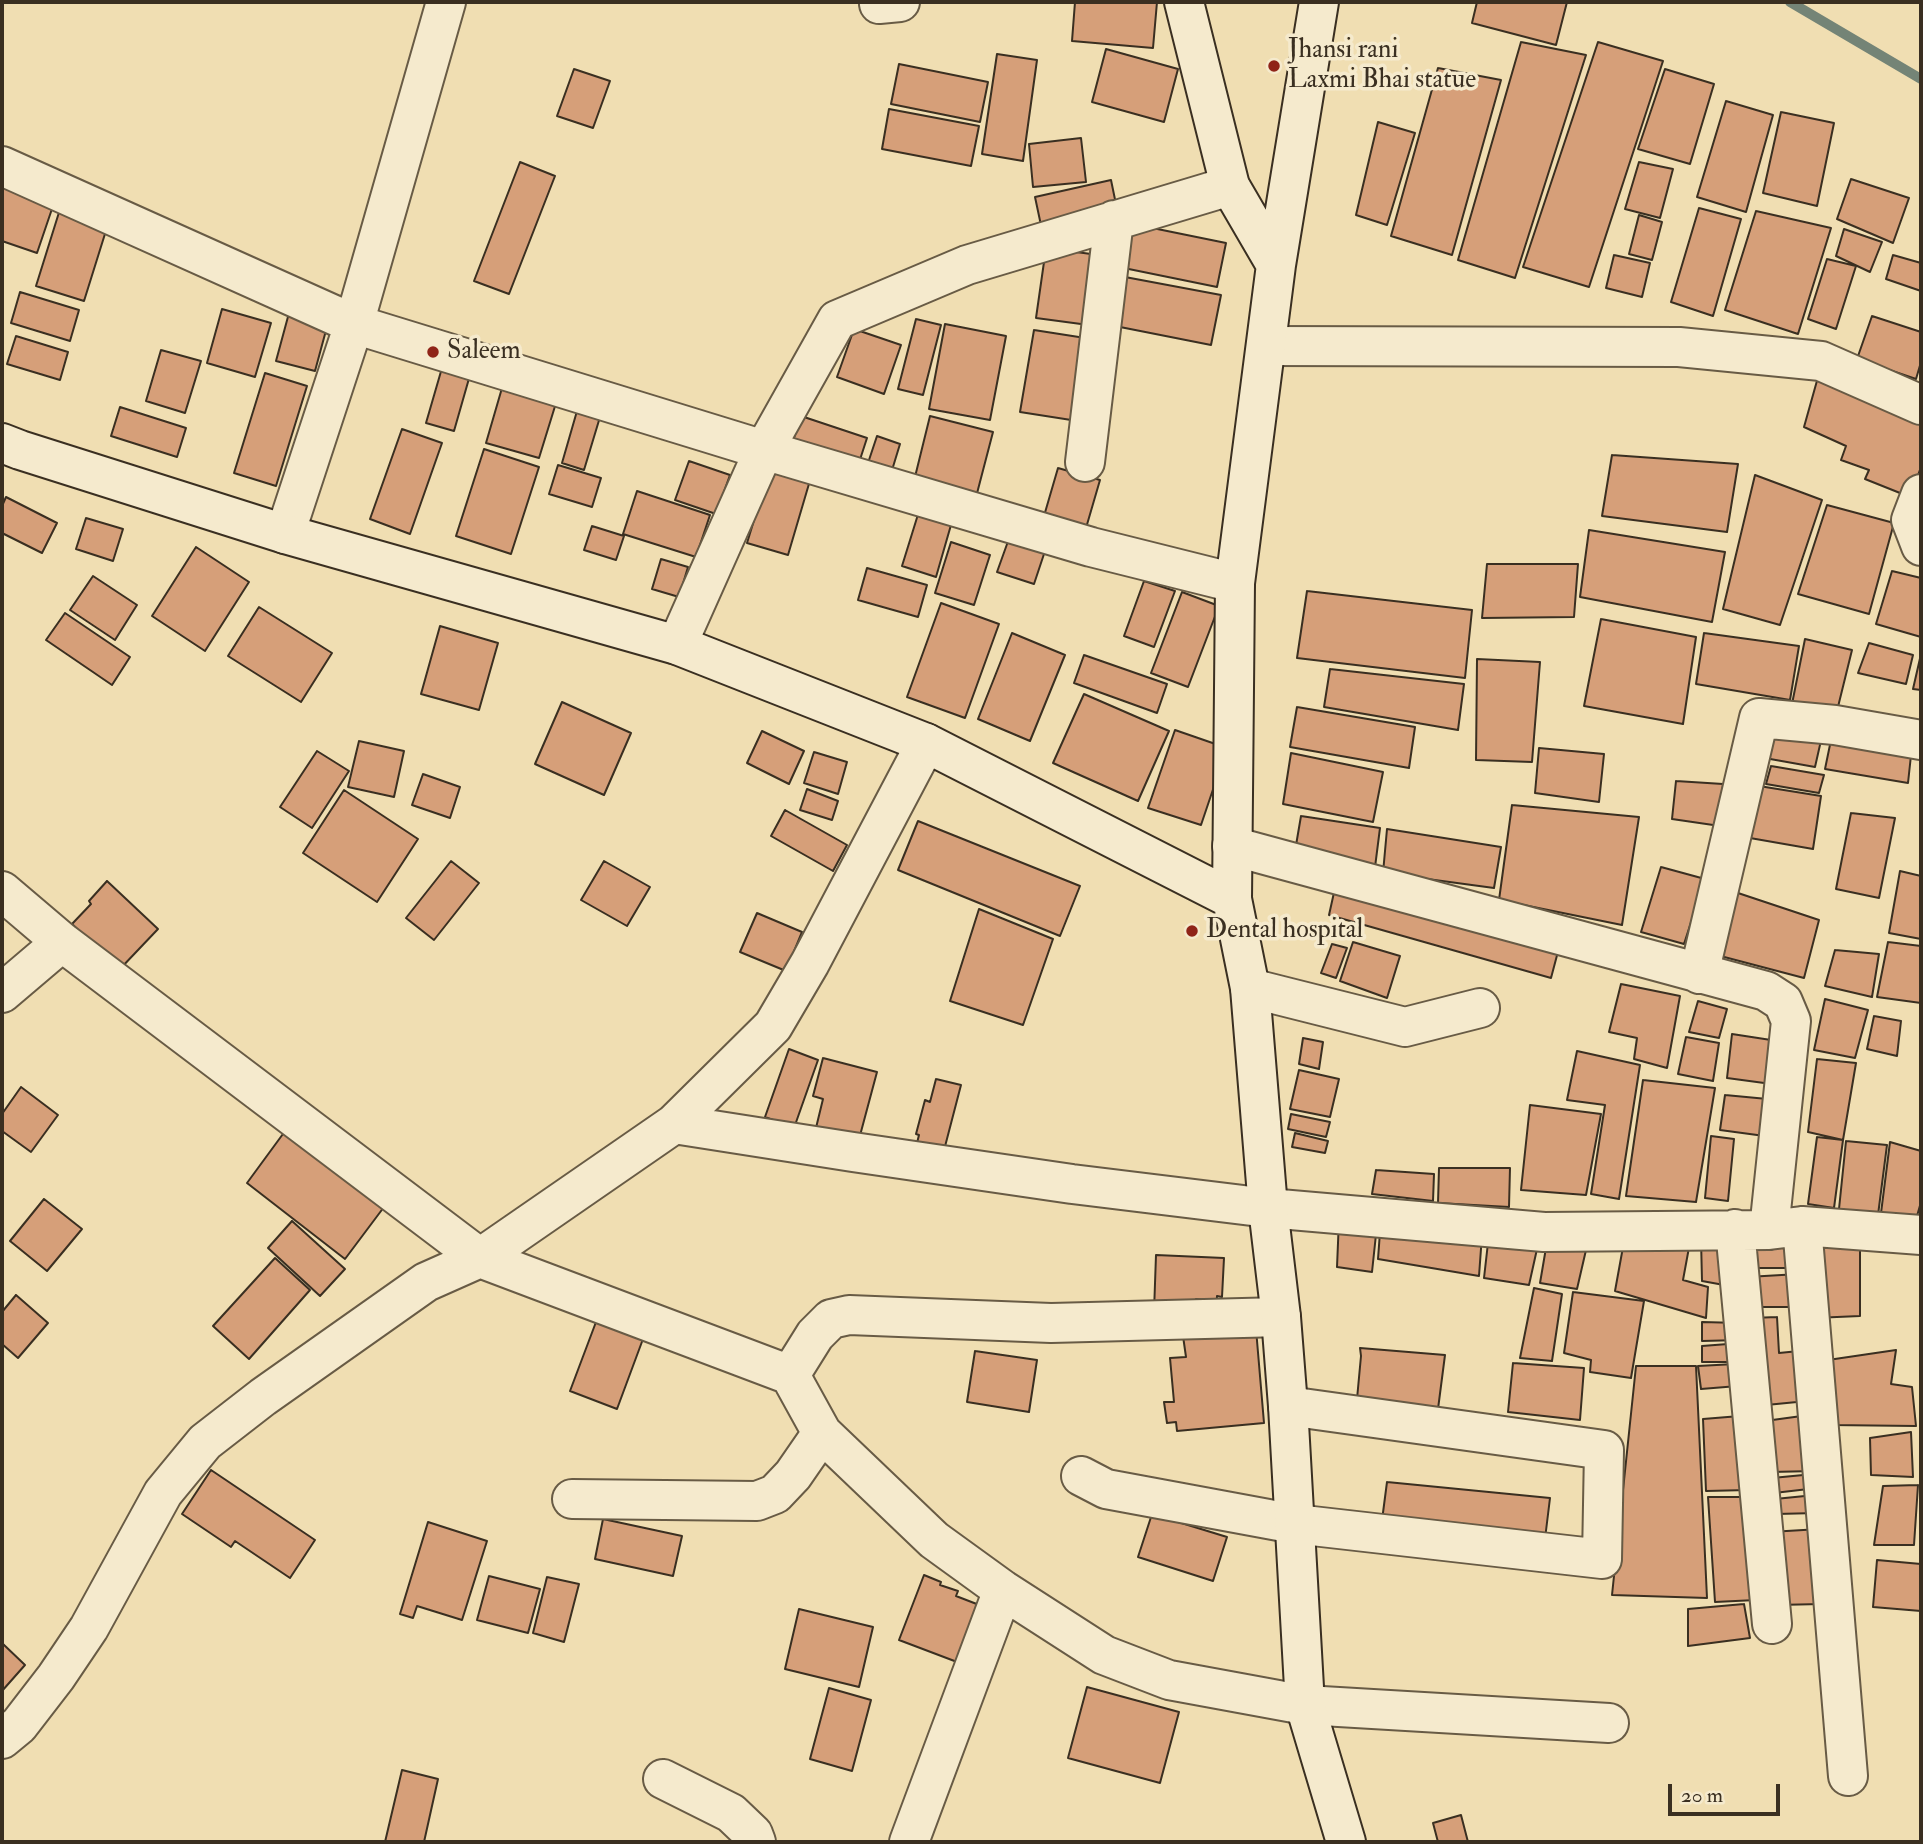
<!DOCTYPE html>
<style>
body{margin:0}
#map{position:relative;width:1923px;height:1844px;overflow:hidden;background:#f0deb2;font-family:"IM FELL Double Pica",serif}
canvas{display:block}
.frame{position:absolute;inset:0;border:4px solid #3a2f21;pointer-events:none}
.scale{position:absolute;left:1668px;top:1784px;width:112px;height:32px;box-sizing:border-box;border:4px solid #3a2f21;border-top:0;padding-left:9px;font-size:21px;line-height:24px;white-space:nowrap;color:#3a2f21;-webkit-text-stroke:5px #f5eacd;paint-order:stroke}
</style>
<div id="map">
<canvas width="1923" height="1844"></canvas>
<div class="frame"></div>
<div class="scale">20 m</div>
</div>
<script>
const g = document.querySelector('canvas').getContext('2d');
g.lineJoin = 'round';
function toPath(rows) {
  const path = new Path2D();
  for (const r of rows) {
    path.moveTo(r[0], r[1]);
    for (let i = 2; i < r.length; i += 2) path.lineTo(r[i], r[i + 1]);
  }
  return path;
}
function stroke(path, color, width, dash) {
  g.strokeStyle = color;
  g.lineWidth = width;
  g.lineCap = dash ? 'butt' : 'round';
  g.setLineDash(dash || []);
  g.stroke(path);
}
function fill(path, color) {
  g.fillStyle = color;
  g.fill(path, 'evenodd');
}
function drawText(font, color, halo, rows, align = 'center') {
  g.font = font + ' "IM FELL Double Pica",serif';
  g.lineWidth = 7;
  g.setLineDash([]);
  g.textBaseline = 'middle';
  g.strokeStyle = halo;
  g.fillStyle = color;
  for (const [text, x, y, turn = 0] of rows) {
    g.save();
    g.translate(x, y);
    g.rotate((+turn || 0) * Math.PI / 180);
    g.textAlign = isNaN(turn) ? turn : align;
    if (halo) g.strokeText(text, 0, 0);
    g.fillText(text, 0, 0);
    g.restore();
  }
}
const stream = toPath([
 [1790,2,1921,79]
]);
const building = toPath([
 [1075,2,1157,2,1153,48,1072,41,1075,2],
 [1477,2,1567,2,1556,45,1472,23,1477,2],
 [1521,42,1586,55,1515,278,1458,260,1521,42],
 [1598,42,1663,61,1589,287,1523,267,1598,42],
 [1106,49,1178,69,1164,122,1092,102,1106,49],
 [997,54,1037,60,1023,161,982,154,997,54],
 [899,64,988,82,980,122,891,104,899,64],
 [1438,68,1501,80,1452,255,1391,236,1438,68],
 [574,69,610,81,593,128,557,116,574,69],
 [1665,69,1714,84,1690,164,1638,149,1665,69],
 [1726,101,1773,115,1746,212,1697,197,1726,101],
 [889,109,979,126,971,166,882,149,889,109],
 [1781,112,1834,123,1817,206,1763,193,1781,112],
 [1378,122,1415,133,1387,225,1356,215,1378,122],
 [1081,138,1086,182,1033,187,1029,144,1081,138],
 [520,162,555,176,509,294,474,281,520,162],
 [1639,162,1673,169,1660,218,1625,209,1639,162],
 [1851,179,1909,198,1893,243,1837,219,1851,179],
 [1111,180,1118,214,1042,230,1035,197,1111,180],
 [2,182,55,200,37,253,2,241,2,182],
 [61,206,109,221,84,301,36,286,61,206],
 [1699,208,1741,219,1713,316,1671,302,1699,208],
 [1756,211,1831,228,1798,334,1725,310,1756,211],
 [1639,215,1662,222,1652,260,1629,254,1639,215],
 [1123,222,1226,243,1217,287,1114,266,1123,222],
 [1844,229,1882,242,1870,272,1836,256,1844,229],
 [1046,248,1106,256,1096,326,1036,318,1046,248],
 [1614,255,1650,263,1642,297,1606,288,1614,255],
 [1893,255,1921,263,1921,291,1886,279,1893,255],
 [1827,259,1856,266,1836,329,1808,319,1827,259],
 [1125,277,1221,295,1211,345,1115,326,1125,277],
 [20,292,79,310,70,341,11,323,20,292],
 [222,309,271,323,255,377,207,363,222,309],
 [289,313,328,323,315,371,276,361,289,313],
 [1872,316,1921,332,1921,362,1916,379,1857,359,1872,316],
 [916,319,941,325,923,395,898,389,916,319],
 [945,324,1006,336,990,420,929,409,945,324],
 [854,329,901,345,884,394,837,377,854,329],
 [1034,330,1098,340,1084,422,1020,412,1034,330],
 [16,336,68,352,60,380,7,364,16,336],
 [161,350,201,361,185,413,146,401,161,350],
 [444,361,472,368,454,431,426,423,444,361],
 [1820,370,1921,412,1921,467,1910,497,1865,479,1869,470,1841,460,1846,446,1804,427,1820,370],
 [265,373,307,386,276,486,234,473,265,373],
 [502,388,556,403,539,458,486,443,502,388],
 [120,407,186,428,177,457,111,436,120,407],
 [577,411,600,417,584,470,562,463,577,411],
 [801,416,867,438,855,475,789,453,801,416],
 [930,416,993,432,975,501,913,485,930,416],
 [402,429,442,443,410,534,370,519,402,429],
 [877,436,900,444,889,480,865,472,877,436],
 [484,449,539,467,511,554,456,536,484,449],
 [1612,455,1738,464,1727,532,1602,516,1612,455],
 [689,461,730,475,716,514,675,500,689,461],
 [558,465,601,478,592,507,549,494,558,465],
 [771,465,811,477,788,555,747,543,771,465],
 [1058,468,1100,480,1086,528,1044,516,1058,468],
 [1755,475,1822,500,1780,625,1723,609,1755,475],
 [637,491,710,515,696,557,623,534,637,491],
 [6,497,57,523,42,553,2,533,2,506,6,497],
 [1827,505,1894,523,1869,614,1798,594,1827,505],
 [920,508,953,518,936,577,902,566,920,508],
 [86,518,123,529,113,561,76,549,86,518],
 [592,526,624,536,616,560,584,550,592,526],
 [1589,530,1725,552,1712,622,1580,597,1589,530],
 [1011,533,1047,545,1034,584,997,572,1011,533],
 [951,542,990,555,974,605,935,593,951,542],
 [196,547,249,582,205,651,152,616,196,547],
 [661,559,688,567,679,597,652,589,661,559],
 [1487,564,1578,564,1574,617,1482,618,1487,564],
 [867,568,927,585,918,617,858,600,867,568],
 [1892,571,1921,578,1921,637,1876,624,1892,571],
 [93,576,137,605,115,640,70,610,93,576],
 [1144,581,1175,591,1154,647,1124,636,1144,581],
 [1307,591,1472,610,1465,678,1297,658,1307,591],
 [1182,592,1219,606,1188,687,1151,673,1182,592],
 [941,603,999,624,965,718,907,697,941,603],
 [259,607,332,653,301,702,228,656,259,607],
 [65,613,130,657,112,685,46,640,65,613],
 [1601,619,1696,637,1683,724,1584,706,1601,619],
 [440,626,498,643,479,710,421,694,440,626],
 [1012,633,1065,655,1030,741,978,719,1012,633],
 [1704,633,1799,646,1790,700,1696,684,1704,633],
 [1805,639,1852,650,1835,719,1791,709,1805,639],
 [1869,643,1913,655,1906,684,1858,673,1869,643],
 [1921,654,1921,690,1913,689,1921,654],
 [1084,655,1167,684,1157,713,1074,683,1084,655],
 [1477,659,1540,662,1532,762,1476,760,1477,659],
 [1330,669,1464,684,1458,730,1324,707,1330,669],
 [1084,694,1169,731,1138,801,1053,763,1084,694],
 [562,702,631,733,604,795,535,764,562,702],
 [1297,707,1415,727,1409,768,1290,747,1297,707],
 [1768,725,1822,736,1815,767,1759,757,1768,725],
 [1175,730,1227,748,1201,825,1148,808,1175,730],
 [762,731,804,751,789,784,747,763,762,731],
 [1832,735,1912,746,1908,783,1825,769,1832,735],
 [359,741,404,751,394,797,348,787,359,741],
 [1539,748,1604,754,1599,802,1535,793,1539,748],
 [317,751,349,771,312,828,280,807,317,751],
 [814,752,847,762,838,794,804,783,814,752],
 [1291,753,1383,772,1373,822,1283,804,1291,753],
 [1771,766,1824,775,1819,793,1766,784,1771,766],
 [423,774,460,787,450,818,412,805,423,774],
 [1676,781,1723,784,1720,826,1672,819,1676,781],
 [1759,786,1821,796,1813,849,1750,838,1759,786],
 [807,789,838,801,832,820,800,810,807,789],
 [344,790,418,839,377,902,303,853,344,790],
 [1512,805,1639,817,1622,925,1499,900,1512,805],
 [785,810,847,845,833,871,771,836,785,810],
 [1851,813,1895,818,1879,898,1836,889,1851,813],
 [1301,816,1380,828,1374,875,1294,857,1301,816],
 [918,821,1080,886,1060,936,898,870,918,821],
 [1387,829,1501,847,1494,888,1383,873,1387,829],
 [451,861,479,883,434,940,406,918,451,861],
 [604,861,650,887,627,926,581,900,604,861],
 [1661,867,1705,879,1684,944,1641,932,1661,867],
 [1900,871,1921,876,1921,939,1889,933,1900,871],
 [107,881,158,929,119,970,72,924,91,904,89,901,107,881],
 [1335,888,1560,944,1551,978,1329,915,1335,888],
 [1726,889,1819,920,1804,978,1709,953,1726,889],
 [979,909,1053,939,1023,1025,950,1001,979,909],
 [757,913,802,932,786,971,740,952,757,913],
 [1353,942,1400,956,1387,998,1340,981,1353,942],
 [1888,942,1921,946,1921,1003,1877,997,1888,942],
 [1332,944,1347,948,1336,978,1321,973,1332,944],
 [1835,950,1879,954,1872,997,1825,986,1835,950],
 [1621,984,1680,996,1667,1068,1634,1059,1637,1038,1609,1032,1621,984],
 [1825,999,1868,1010,1855,1058,1814,1050,1825,999],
 [1698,1001,1727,1009,1719,1038,1689,1032,1698,1001],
 [1874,1016,1901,1021,1897,1056,1867,1049,1874,1016],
 [1732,1034,1784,1042,1779,1085,1727,1078,1732,1034],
 [1686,1037,1719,1043,1713,1081,1678,1074,1686,1037],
 [1303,1038,1323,1042,1319,1069,1299,1064,1303,1038],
 [789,1049,818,1060,794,1128,765,1117,789,1049],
 [1577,1051,1640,1065,1619,1199,1591,1194,1605,1105,1567,1100,1577,1051],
 [823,1058,877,1072,858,1143,815,1132,823,1099,813,1096,823,1058],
 [1817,1059,1856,1063,1843,1140,1808,1132,1817,1059],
 [1299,1070,1339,1079,1330,1117,1290,1109,1299,1070],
 [936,1079,961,1085,942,1158,915,1151,919,1135,916,1134,925,1100,930,1102,936,1079],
 [1643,1080,1715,1088,1696,1202,1626,1196,1643,1080],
 [21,1087,58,1115,31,1152,2,1131,2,1114,21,1087],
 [1725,1095,1778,1100,1772,1137,1720,1130,1725,1095],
 [1530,1105,1601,1114,1586,1195,1521,1190,1530,1105],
 [1291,1114,1330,1122,1326,1137,1288,1129,1291,1114],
 [291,1123,390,1199,345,1259,247,1183,291,1123],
 [1295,1133,1328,1141,1325,1153,1292,1147,1295,1133],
 [1711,1136,1734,1139,1728,1201,1705,1198,1711,1136],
 [1817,1137,1843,1140,1834,1208,1808,1204,1817,1137],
 [1846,1141,1887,1145,1878,1215,1839,1209,1846,1141],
 [1890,1142,1921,1151,1921,1202,1915,1223,1881,1213,1890,1142],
 [1439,1168,1510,1168,1509,1207,1438,1203,1439,1168],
 [1376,1170,1434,1174,1433,1201,1372,1194,1376,1170],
 [44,1199,82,1229,47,1271,10,1241,44,1199],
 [1339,1219,1377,1225,1372,1272,1337,1267,1339,1219],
 [292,1221,345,1269,320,1296,268,1248,292,1221],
 [1380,1232,1482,1235,1479,1276,1378,1259,1380,1232],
 [1489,1234,1539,1240,1529,1285,1484,1278,1489,1234],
 [1860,1234,1860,1316,1814,1318,1812,1235,1860,1234],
 [1795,1235,1795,1268,1749,1268,1750,1239,1795,1235],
 [1625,1236,1690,1242,1683,1280,1708,1287,1706,1318,1615,1291,1625,1236],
 [1731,1238,1735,1287,1702,1281,1701,1239,1731,1238],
 [1547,1242,1586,1250,1577,1289,1540,1283,1547,1242],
 [1156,1255,1224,1258,1222,1297,1217,1296,1216,1312,1205,1312,1205,1300,1196,1299,1195,1314,1154,1312,1156,1255],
 [275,1258,310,1290,249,1359,213,1326,275,1258],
 [1799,1274,1801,1307,1748,1307,1747,1277,1799,1274],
 [1534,1288,1562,1294,1552,1361,1520,1358,1534,1288],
 [1573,1292,1644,1301,1631,1378,1590,1372,1591,1360,1564,1353,1573,1292],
 [16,1295,48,1323,18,1358,2,1344,2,1312,16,1295],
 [1777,1317,1779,1353,1799,1351,1797,1402,1756,1406,1752,1318,1777,1317],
 [596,1322,643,1339,617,1409,570,1391,596,1322],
 [1702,1322,1739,1323,1740,1340,1702,1341,1702,1322],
 [1256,1329,1264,1423,1177,1431,1176,1422,1167,1423,1164,1402,1174,1402,1170,1358,1186,1357,1183,1336,1256,1329],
 [1741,1343,1741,1362,1702,1362,1702,1346,1741,1343],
 [1360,1348,1445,1355,1438,1409,1357,1399,1361,1356,1360,1348],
 [1896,1350,1891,1384,1912,1387,1916,1426,1830,1425,1828,1360,1896,1350],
 [975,1351,1037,1360,1029,1412,967,1402,975,1351],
 [1513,1363,1584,1368,1580,1420,1508,1412,1513,1363],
 [1735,1364,1738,1386,1701,1389,1698,1366,1735,1364],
 [1636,1366,1696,1366,1707,1598,1612,1595,1636,1366],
 [1809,1415,1814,1471,1771,1472,1765,1421,1809,1415],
 [1740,1416,1748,1490,1706,1491,1703,1419,1740,1416],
 [1911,1432,1913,1477,1871,1475,1870,1438,1911,1432],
 [211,1470,315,1540,290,1578,235,1541,231,1547,182,1514,211,1470],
 [1814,1474,1817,1488,1774,1493,1772,1478,1814,1474],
 [1387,1482,1550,1498,1544,1547,1381,1528,1387,1482],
 [1918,1485,1914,1545,1874,1545,1883,1486,1918,1485],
 [1815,1495,1817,1513,1776,1514,1775,1499,1815,1495],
 [1708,1497,1754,1497,1756,1600,1715,1602,1708,1497],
 [1152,1514,1227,1537,1213,1581,1138,1557,1152,1514],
 [603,1519,682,1536,673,1576,595,1559,603,1519],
 [428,1522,487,1541,462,1620,417,1606,413,1618,400,1614,428,1522],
 [1820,1529,1822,1604,1776,1605,1770,1532,1820,1529],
 [1877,1560,1921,1564,1921,1611,1873,1607,1877,1560],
 [924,1575,941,1582,940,1585,958,1591,956,1596,987,1608,965,1665,899,1640,924,1575],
 [489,1576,540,1589,528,1633,477,1620,489,1576],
 [547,1577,579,1584,564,1642,533,1633,547,1577],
 [1744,1604,1750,1638,1688,1646,1688,1609,1744,1604],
 [799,1609,873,1627,859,1687,785,1669,799,1609],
 [2,1643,25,1665,2,1691,2,1643],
 [1087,1687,1179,1712,1160,1783,1068,1758,1087,1687],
 [829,1688,871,1700,852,1771,810,1759,829,1688],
 [402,1770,438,1779,424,1842,385,1842,402,1770],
 [1461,1815,1468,1842,1438,1842,1433,1823,1461,1815]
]);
const street = toPath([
 [879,4,900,2],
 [2,166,354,324,764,450,1091,547,1235,583],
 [1266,346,1679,347,1821,361,1921,405],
 [1085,462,1114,220],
 [1921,494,1911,520,1921,546],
 [285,534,354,324,446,2],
 [677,645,764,450,837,320,967,265,1230,186],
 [1232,846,1766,991,1783,1002,1791,1021,1769,1230],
 [2,891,62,942,480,1258,790,1375],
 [1699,974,1759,718,1835,725,1921,740],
 [1250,988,1405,1027,1480,1008],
 [2,993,62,942],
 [674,1124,853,1152,1072,1184,1268,1208,1544,1232,1769,1230,1802,1226,1921,1235],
 [1802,1226,1848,1776],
 [1735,1229,1772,1624],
 [822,1433,790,1375,815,1335,831,1319,849,1315,1051,1323,1281,1317],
 [1081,1476,1106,1489,1295,1524,1602,1559,1604,1450,1288,1406],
 [572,1499,757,1501,775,1494,793,1475,822,1433,934,1540,1003,1590,1104,1655,1169,1680,1305,1705,1609,1723],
 [2,1739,19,1725,56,1677,89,1628,163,1493,205,1442,263,1397,426,1282,480,1258,674,1124,773,1026,810,963,926,743],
 [663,1779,731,1813,753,1834,756,1842],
 [909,1842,1003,1590]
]);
const secondary = toPath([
 [1184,2,1230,186,1276,265],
 [1319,2,1276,265,1235,583,1232,899,1250,988,1268,1208,1281,1317,1288,1406,1305,1705,1346,1842],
 [2,443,20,450,285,534,677,645,926,743,1232,899]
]);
const markers = [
 [1274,66,7,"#8f2418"],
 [433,352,7,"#8f2418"],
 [1192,931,7,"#8f2418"]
];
const poiNames = [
 ["Jhansi rani",1288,51],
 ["Laxmi Bhai statue",1288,81],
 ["Saleem",447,352],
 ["Dental hospital",1206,931]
];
stroke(stream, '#748476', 10);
fill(building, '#d69f79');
stroke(building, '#3a2f21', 2);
stroke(street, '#685b45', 42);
stroke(secondary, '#3a2f21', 42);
stroke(street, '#f5eacd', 38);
stroke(secondary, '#f5eacd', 38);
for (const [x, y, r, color] of markers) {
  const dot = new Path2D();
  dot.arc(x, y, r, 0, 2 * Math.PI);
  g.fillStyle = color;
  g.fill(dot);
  stroke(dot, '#f5eacd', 2.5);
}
drawText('26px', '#3a2f21', '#f5eacd', poiNames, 'left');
</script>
